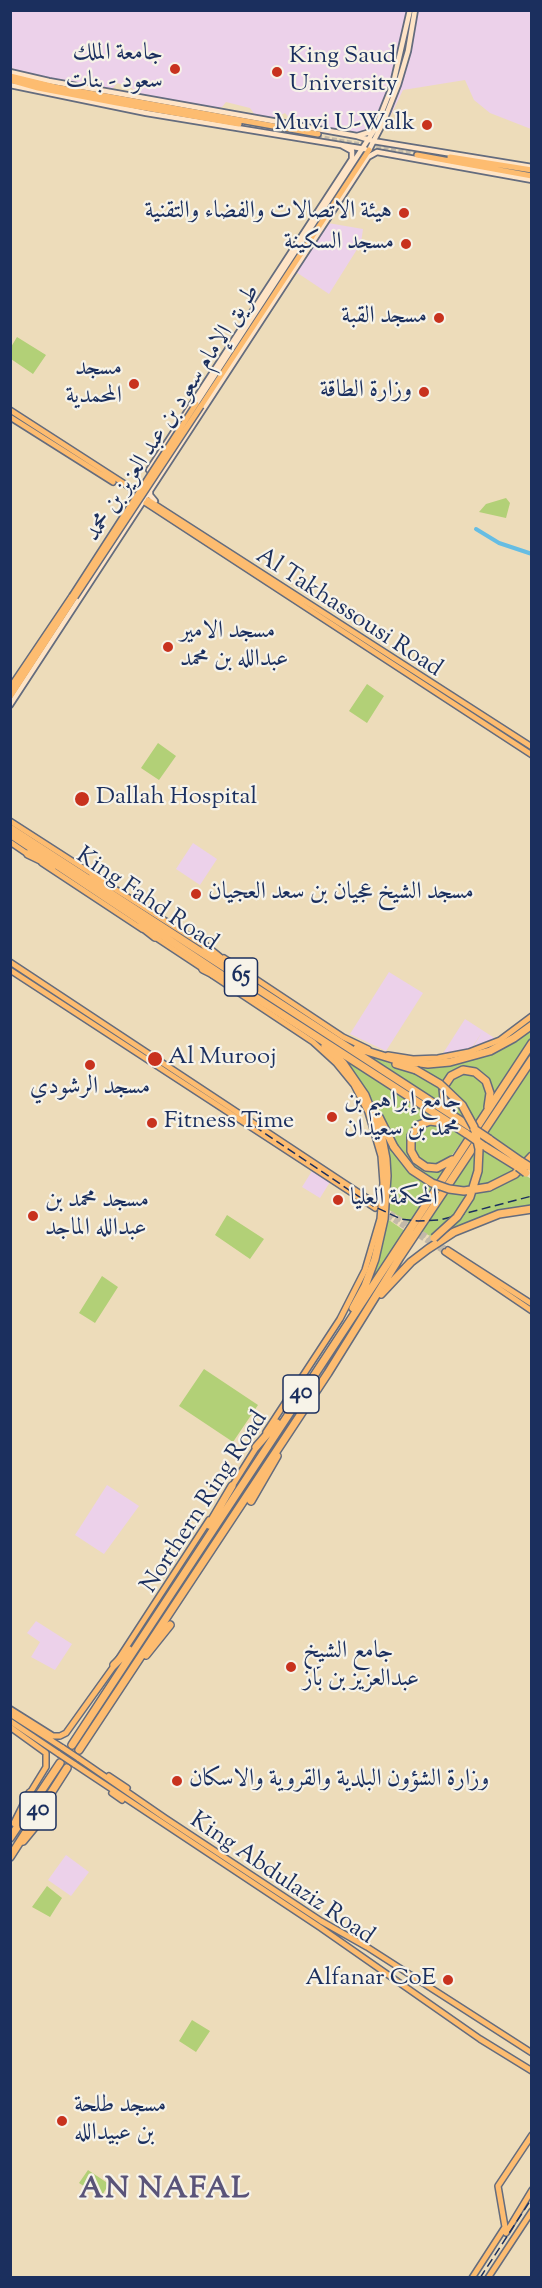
<!DOCTYPE html>
<meta charset="utf-8">
<style>
body{margin:0}
#map{position:relative;width:542px;height:2288px;overflow:hidden;background:#eddcba;font-family:"Sorts Mill Goudy",serif}
canvas{display:block}
.frame{position:absolute;inset:0;border:12px solid #1b2f5e;pointer-events:none}
</style>
<div id="map">
<canvas width="542" height="2288"></canvas>
<div class="frame"></div>
</div>
<script>
const g = document.querySelector('canvas').getContext('2d');
g.lineJoin = 'round';
function fill(path, color) {
  g.fillStyle = color;
  g.fill(path, 'evenodd');
}
function toPath(rows) {
  const path = new Path2D();
  for (const r of rows) {
    path.moveTo(r[0], r[1]);
    for (let i = 2; i < r.length; i += 2) path.lineTo(r[i], r[i + 1]);
  }
  return path;
}
function stroke(path, color, width, dash) {
  g.strokeStyle = color;
  g.lineWidth = width;
  g.lineCap = dash ? 'butt' : 'round';
  g.setLineDash(dash || []);
  g.stroke(path);
}
function drawText(font, color, halo, rows, align = 'center') {
  g.font = font + ' "Sorts Mill Goudy",Amiri,serif';
  g.lineWidth = 4.5;
  g.setLineDash([]);
  g.textBaseline = 'middle';
  g.strokeStyle = halo;
  g.fillStyle = color;
  for (const [text, x, y, turn = 0] of rows) {
    g.save();
    g.translate(x, y);
    g.rotate((+turn || 0) * Math.PI / 180);
    g.textAlign = isNaN(turn) ? turn : align;
    if (halo) g.strokeText(text, 0, 0);
    g.fillText(text, 0, 0);
    g.restore();
  }
}
const built = toPath([
 [10,11,531,11,531,129,490,113,474,100,465,80,403,90,388,121,383,123,378,121,371,131,362,134,296,122,291,120,285,113,274,118,255,115,250,108,226,102,222,107,216,108,138,94,131,87,117,83,113,88,106,89,29,74,15,70,11,67],
 [328,223,363,229,361,243,329,294,296,272],
 [193,843,217,859,200,885,176,869],
 [389,972,423,993,386,1051,350,1034],
 [465,1019,496,1039,472,1049,482,1032,471,1049,442,1055],
 [312,1171,330,1182,320,1198,302,1187],
 [107,1485,139,1506,104,1554,75,1535],
 [36,1621,72,1644,55,1670,31,1657,40,1642,27,1633],
 [66,1855,89,1872,71,1896,48,1880]
]);
const green = toPath([
 [17,337,46,355,33,374,11,359,11,347],
 [506,498,510,503,506,518,479,512,486,504],
 [367,684,384,696,367,723,349,711],
 [158,743,176,756,159,780,141,768],
 [531,1027,531,1039,490,1103,489,1082,485,1075,477,1070,449,1076,445,1109,357,1051,419,1074,408,1065,453,1064,473,1060,496,1051],
 [332,1049,439,1118,429,1119,408,1138,418,1165,446,1168,410,1224,388,1209,389,1178,383,1133,395,1145,367,1090,345,1062],
 [531,1061,531,1151,525,1161,485,1133],
 [462,1073,478,1075,488,1089,486,1105,473,1125,451,1109,446,1102,446,1086,449,1080],
 [425,1124,445,1125,465,1137,447,1162,438,1166,423,1164,416,1157,413,1150,414,1136,418,1129],
 [476,1145,516,1170,491,1184,467,1189,450,1186],
 [521,1172,531,1179,531,1207,526,1207,436,1240,449,1229,446,1226,432,1237,421,1231,447,1190,464,1193],
 [227,1215,264,1239,250,1259,215,1235],
 [386,1218,405,1231,363,1295],
 [102,1276,118,1287,95,1323,79,1313],
 [204,1369,258,1405,233,1442,179,1406],
 [47,1886,62,1898,50,1917,32,1907],
 [192,2020,210,2031,196,2052,179,2041],
 [88,2170,109,2184,101,2197,79,2183]
]);
const river = toPath([
 [476,529,499,543,532,554]
]);
const primaryTunnel = toPath([
 [317,137,417,155],
 [129,492,140,499],
 [375,1208,445,1252],
 [384,1209,448,1250]
]);
const secondary = toPath([
 [10,72,49,81,357,136,370,132],
 [10,85,146,113,365,149],
 [357,136,373,141,532,167],
 [369,150,383,123,398,85,408,51,415,10],
 [196,404,375,129,393,84,410,10],
 [149,470,352,159,352,151,341,145],
 [150,490,150,495,155,501],
 [10,705,368,157,377,152,532,180]
]);
const primary = toPath([
 [10,76,55,87,318,134],
 [10,80,38,88,117,103,239,124],
 [417,155,532,176],
 [450,157,532,170],
 [201,406,369,150],
 [10,410,131,488],
 [10,417,113,482],
 [148,500,532,747],
 [146,503,532,755],
 [10,688,72,596],
 [10,697,75,597],
 [10,821,97,877],
 [10,842,29,855],
 [42,863,142,929],
 [107,884,208,948],
 [152,935,205,970],
 [224,958,343,1037,368,1049],
 [10,962,376,1204],
 [10,970,375,1208],
 [212,975,313,1042,336,1063,354,1085,368,1112,381,1156,383,1183,380,1219,365,1270,340,1319,266,1432],
 [388,1055,413,1059,438,1058,469,1052,500,1040,532,1016],
 [448,1250,532,1304],
 [445,1252,532,1311],
 [231,1488,258,1445],
 [10,1709,53,1736,60,1736,66,1733,114,1666,209,1520],
 [10,1714,63,1748],
 [10,1721,59,1754],
 [10,1727,46,1753,46,1767,30,1793],
 [78,1758,165,1818,321,1921,367,1947,532,2053],
 [74,1764,321,1928,480,2039,532,2071],
 [109,1776,127,1788],
 [112,1793,122,1800],
 [506,2233,532,2190],
 [472,2278,505,2227,498,2186,532,2135],
 [488,2278,532,2211]
]);
const motorway = toPath([
 [10,828,472,1128],
 [10,834,258,999,467,1134],
 [28,854,53,866],
 [93,876,109,885],
 [141,926,155,937],
 [205,946,226,963],
 [203,969,217,976],
 [325,1046,343,1063,365,1095,382,1138,386,1159,387,1176,384,1219,375,1259,365,1286,353,1308],
 [357,1048,396,1060,428,1064,450,1062,490,1051,514,1038,532,1025],
 [396,1064,416,1070],
 [452,1112,444,1100,443,1088,451,1076,463,1070,475,1072,486,1081,490,1093,488,1107],
 [379,1117,394,1147],
 [444,1123,430,1121,419,1125,411,1136,411,1151,416,1160,426,1167,437,1168,452,1160],
 [489,1139,522,1162],
 [484,1146,518,1167],
 [489,1187,515,1174,532,1156],
 [381,1294,411,1262,428,1249,454,1232,499,1214,532,1209],
 [256,1447,277,1423],
 [251,1501,277,1456],
 [209,1525,232,1486],
 [146,1655,170,1625],
 [114,1665,129,1650],
 [72,1745,532,1043],
 [79,1750,328,1373,400,1257,532,1059],
 [15,1823,30,1793],
 [10,1838,60,1763],
 [23,1841,50,1808],
 [10,1857,67,1768]
]);
const rail = toPath([
 [254,1126,373,1206,401,1219,418,1221,440,1220,532,1196],
 [480,2278,532,2198]
]);
const primaryBridge = toPath([
 [72,596,196,404],
 [75,597,201,406],
 [63,1748,78,1758],
 [59,1754,74,1764]
]);
const motorwayBridge = toPath([
 [416,1070,440,1084,462,1105,474,1127,479,1149,478,1171,470,1197,457,1217,434,1238],
 [474,1129,489,1139],
 [467,1134,484,1146],
 [394,1147,412,1170,432,1183,449,1189,464,1191,489,1187],
 [522,1162,530,1167],
 [518,1167,526,1173]
]);
const markers = [
 [175,69,6,"#c8321e"],
 [277,72,6,"#c8321e"],
 [427,125,6,"#c8321e"],
 [404,213,6,"#c8321e"],
 [406,244,6,"#c8321e"],
 [439,318,6,"#c8321e"],
 [134,384,6,"#c8321e"],
 [424,392,6,"#c8321e"],
 [168,647,6,"#c8321e"],
 [82,799,8,"#c8321e"],
 [196,894,6,"#c8321e"],
 [155,1059,8,"#c8321e"],
 [90,1065,6,"#c8321e"],
 [332,1117,6,"#c8321e"],
 [152,1123,6,"#c8321e"],
 [338,1200,6,"#c8321e"],
 [33,1216,6,"#c8321e"],
 [291,1667,6,"#c8321e"],
 [177,1781,6,"#c8321e"],
 [448,1980,6,"#c8321e"],
 [62,2121,6,"#c8321e"]
];
const shields = [
 [241,977,33],
 [301,1394,36],
 [38,1811,36]
];
const shieldNames = [
 ["65",241,977],
 ["40",301,1394],
 ["40",38,1811]
];
const poiNames = [
 ["جامعة الملك",163,55,"right"],
 ["سعود - بنات",163,83,"right"],
 ["King Saud",289,58],
 ["University",289,86],
 ["Muvi U-Walk",415,125,"right"],
 ["هيئة الاتصالات والفضاء والتقنية",392,213,"right"],
 ["مسجد السكينة",394,244,"right"],
 ["مسجد القبة",427,318,"right"],
 ["مسجد",122,370,"right"],
 ["المحمدية",122,398,"right"],
 ["وزارة الطاقة",412,392,"right"],
 ["مسجد الامير",180,633],
 ["عبدالله بن محمد",180,661],
 ["Dallah Hospital",96,799],
 ["مسجد الشيخ عجيان بن سعد العجيان",208,894],
 ["Al Murooj",168,1059],
 ["مسجد الرشودي",90,1089,"center"],
 ["جامع إبراهيم بن",344,1103],
 ["محمد بن سعيدان",344,1131],
 ["Fitness Time",164,1123],
 ["المحكمة العليا",350,1200],
 ["مسجد محمد بن",45,1202],
 ["عبدالله الماجد",45,1230],
 ["جامع الشيخ",303,1653],
 ["عبدالعزيز بن باز",303,1681],
 ["وزارة الشؤون البلدية والقروية والاسكان",189,1781],
 ["Alfanar CoE",436,1980,"right"],
 ["مسجد طلحة",74,2107],
 ["بن عبيدالله",74,2135]
];
const streetNames = [
 ["طريق الإمام سعود بن عبد العزيز بن محمد",174,414,-57],
 ["Al Takhassousi Road",348,614,33],
 ["King Fahd Road",146,901,34],
 ["Northern Ring Road",206,1503,-57],
 ["King Abdulaziz Road",281,1880,34]
];
const districtNames = [
 ["AN NAFAL",165,2192]
];
fill(built, '#ecd1ea');
fill(green, '#b2d077');
stroke(river, '#66bde3', 4);
stroke(primaryTunnel, '#c3b9a8', 5, [5, 2.5]);
stroke(secondary, '#646c7e', 8);
stroke(primary, '#646c7e', 8);
stroke(motorway, '#646c7e', 10);
stroke(secondary, '#fee4c6', 4.5);
stroke(primary, '#fdbc70', 5);
stroke(motorway, '#fdbc70', 7);
stroke(rail, '#1b2f5e', 1.5, [9, 4.5]);
stroke(primaryBridge, '#646c7e', 8, []);
stroke(motorwayBridge, '#646c7e', 10, []);
stroke(primaryBridge, '#fdbc70', 5);
stroke(motorwayBridge, '#fdbc70', 7);
for (const [x, y, r, color] of markers) {
  const dot = new Path2D();
  dot.arc(x, y, r, 0, 2 * Math.PI);
  g.fillStyle = color;
  g.fill(dot);
  stroke(dot, '#f7f3e8', 2);
}
for (const [x, y, w] of shields) {
  const box = new Path2D();
  box.roundRect(x - w / 2, y - 19, w, 38, 4.5);
  g.fillStyle = '#f7f3e8';
  g.fill(box);
  stroke(box, '#1b2f5e', 1.5);
}
drawText('bold 22px', '#1b2f5e', null, shieldNames);
drawText('24px', '#1b2f5e', '#f7f3e8', poiNames, 'left');
drawText('24px', '#1b2f5e', '#f7f3e8', streetNames);
g.letterSpacing = '1.5px';
drawText('bold 30px', '#5a5479', '#f7f3e8', districtNames);
g.letterSpacing = '0px';
</script>
